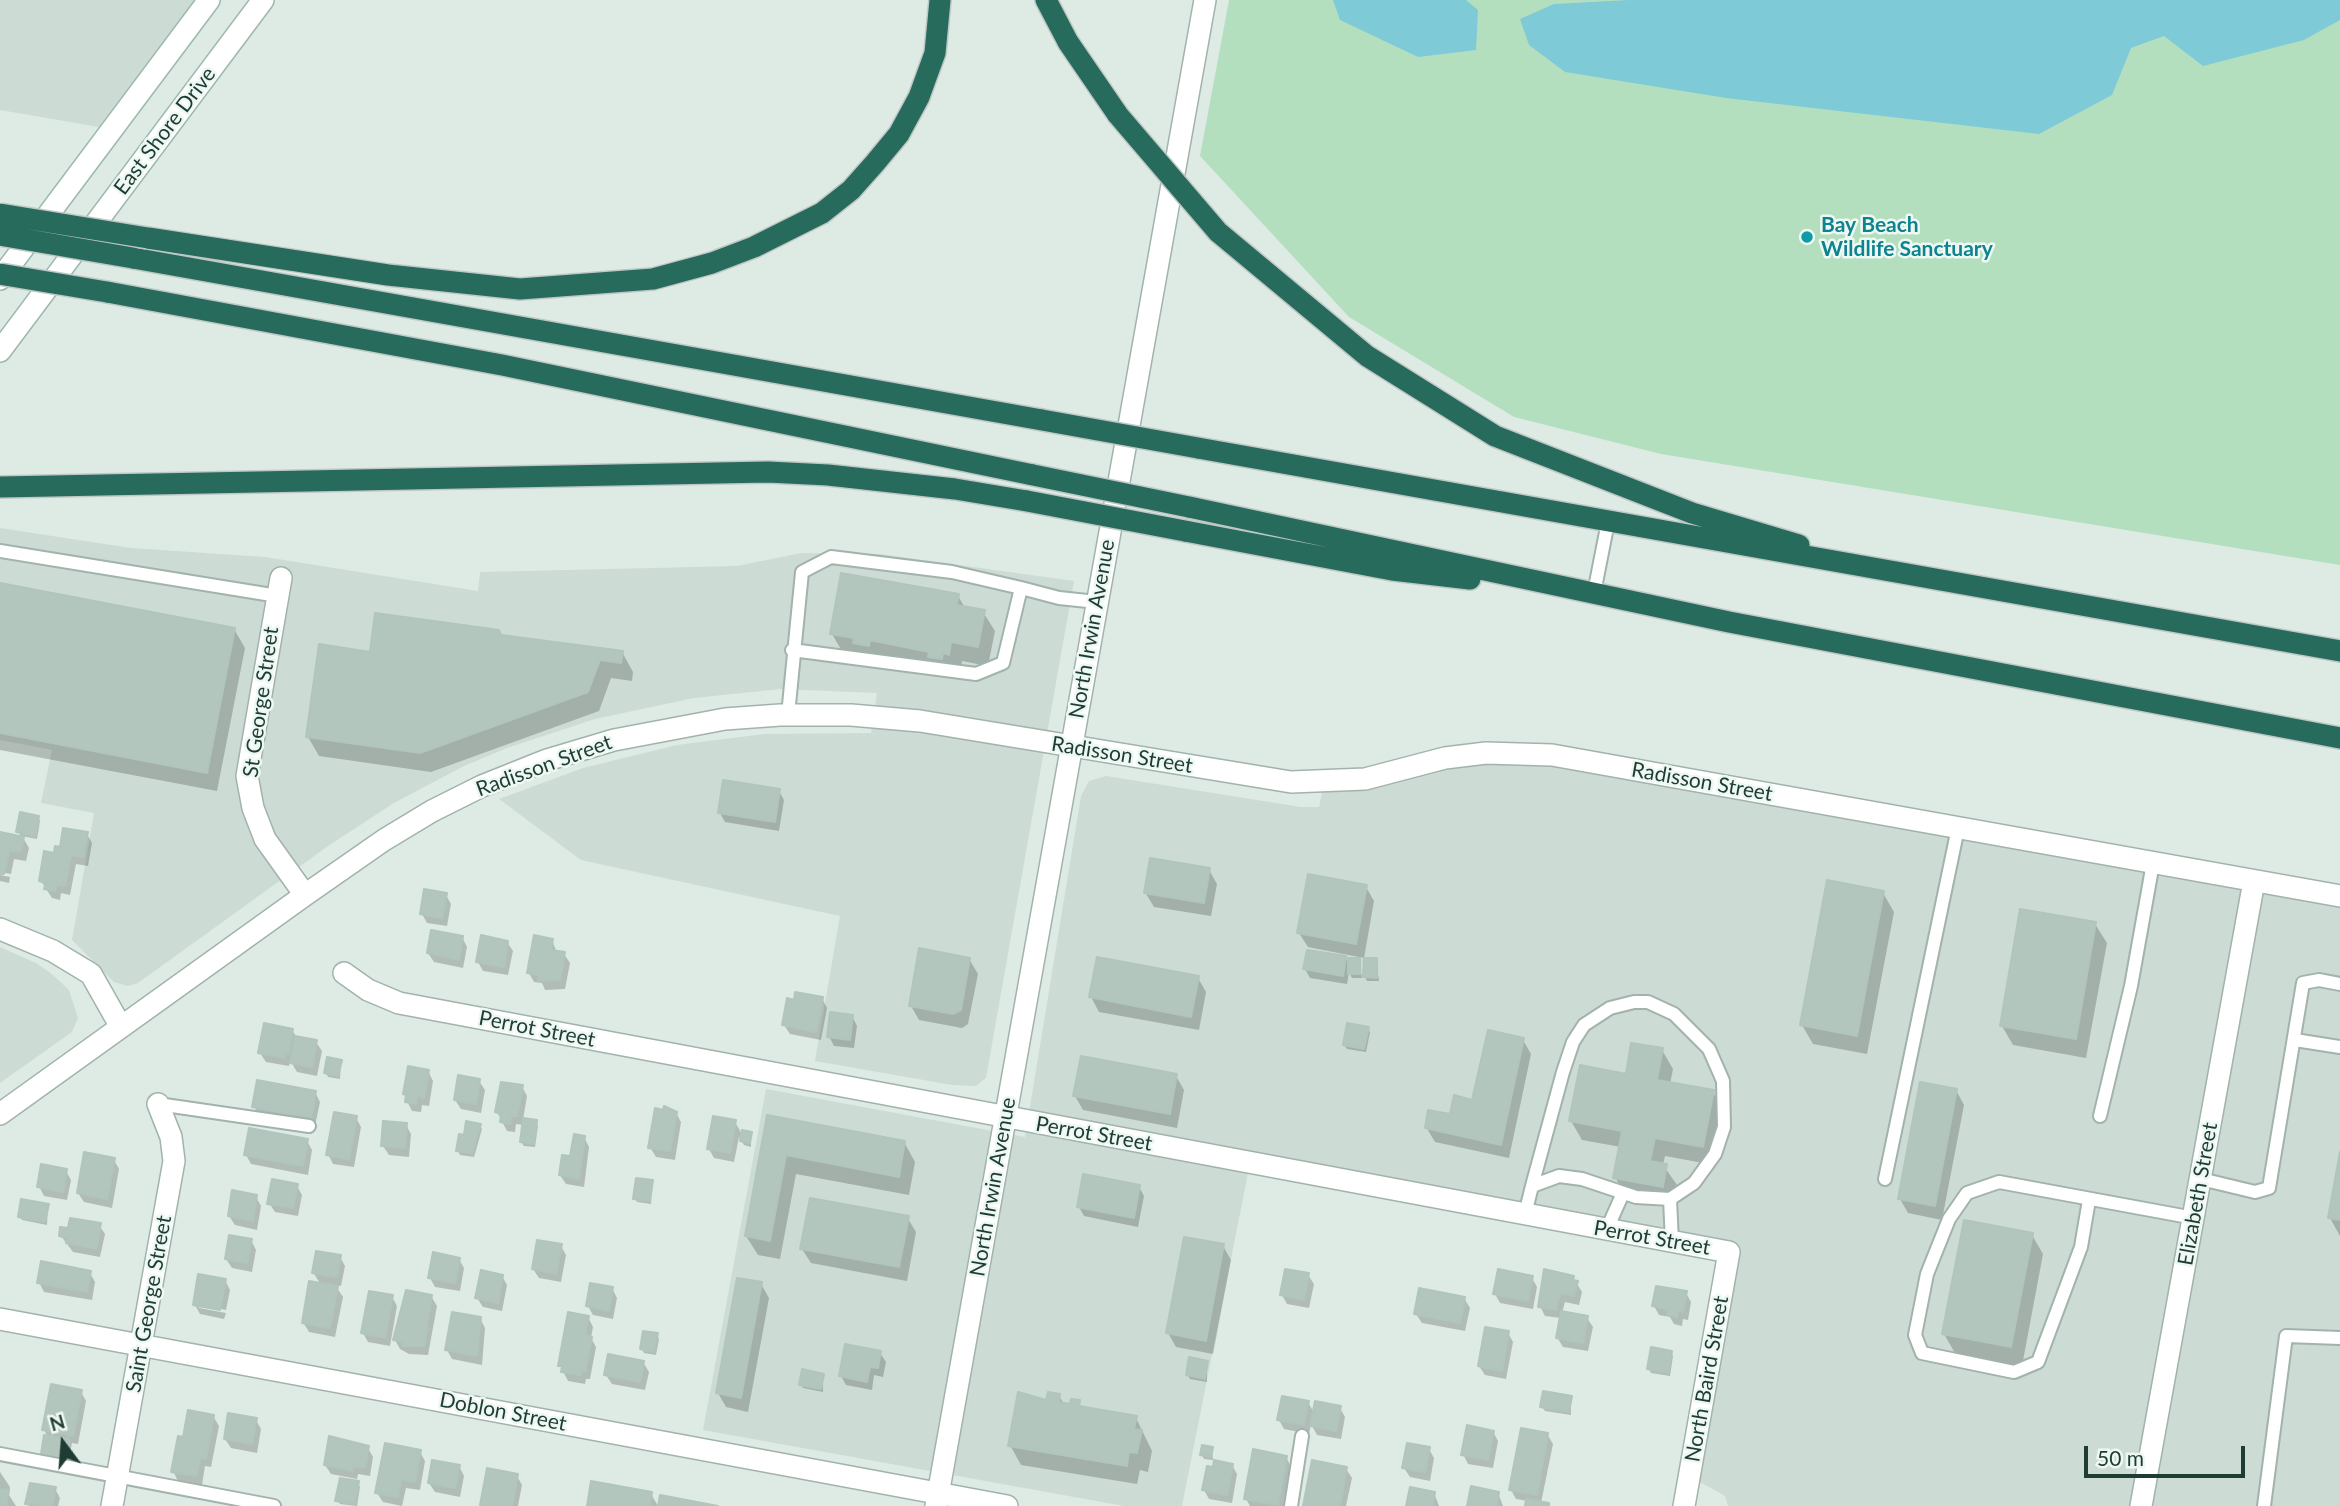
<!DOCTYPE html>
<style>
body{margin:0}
#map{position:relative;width:2340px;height:1506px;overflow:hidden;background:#deebe5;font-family:Lato,sans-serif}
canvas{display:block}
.north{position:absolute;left:28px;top:1408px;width:70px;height:70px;-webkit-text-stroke:5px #eef8f3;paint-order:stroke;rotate:344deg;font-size:19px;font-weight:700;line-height:28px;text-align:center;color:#1e3c34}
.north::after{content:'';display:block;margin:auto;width:24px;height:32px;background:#1e3c34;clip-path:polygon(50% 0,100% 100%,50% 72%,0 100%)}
.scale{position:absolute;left:2084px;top:1446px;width:161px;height:32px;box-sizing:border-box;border:4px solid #1e3c34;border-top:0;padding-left:9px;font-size:21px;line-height:24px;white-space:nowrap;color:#1e3c34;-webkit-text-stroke:5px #eef8f3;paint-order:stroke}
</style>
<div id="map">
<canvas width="2340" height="1506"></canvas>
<div class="north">N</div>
<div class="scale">50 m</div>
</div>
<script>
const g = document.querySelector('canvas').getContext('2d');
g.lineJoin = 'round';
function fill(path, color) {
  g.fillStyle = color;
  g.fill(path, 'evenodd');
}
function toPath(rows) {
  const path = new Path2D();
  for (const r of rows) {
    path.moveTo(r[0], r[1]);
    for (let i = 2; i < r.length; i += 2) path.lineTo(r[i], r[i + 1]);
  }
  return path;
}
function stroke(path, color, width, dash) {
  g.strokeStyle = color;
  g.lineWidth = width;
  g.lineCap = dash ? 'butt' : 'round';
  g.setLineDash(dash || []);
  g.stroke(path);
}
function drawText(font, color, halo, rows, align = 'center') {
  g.font = font + ' Lato,sans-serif';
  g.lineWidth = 5;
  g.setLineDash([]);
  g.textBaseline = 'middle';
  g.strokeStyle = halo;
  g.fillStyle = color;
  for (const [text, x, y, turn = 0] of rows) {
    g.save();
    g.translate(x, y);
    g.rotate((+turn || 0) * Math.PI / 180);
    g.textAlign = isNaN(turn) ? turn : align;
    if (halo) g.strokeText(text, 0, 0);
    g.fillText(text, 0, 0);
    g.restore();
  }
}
const built = toPath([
 [0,0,195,0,99,127,0,110],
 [0,528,131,548,265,557,478,591,480,572,737,566,801,553,880,554,1074,581,986,1078,976,1086,952,1085,815,1061,840,916,581,860,499,799,583,768,677,745,764,734,871,733,877,693,781,689,694,698,595,719,507,748,464,766,394,803,328,846,138,983,128,986,114,982,72,940,94,813,41,803,52,750,0,740],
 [1486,753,2340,896,2340,1506,1728,1506,1725,1496,1689,1476,1729,1252,1250,1163,1182,1506,1124,1506,703,1430,766,1089,1025,1137,1081,796,1089,781,1106,776,1301,807,1319,807,1324,783],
 [0,947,36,963,53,975,69,990,78,1018,72,1032,0,1083]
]);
const green = toPath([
 [1229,0,2340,0,2340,565,1661,454,1514,417,1349,317,1200,156]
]);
const water = toPath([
 [1333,0,1466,0,1478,10,1476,50,1418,57,1340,20],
 [1629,0,2340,0,2340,20,2304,40,2203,66,2164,36,2131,48,2112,95,2039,134,1726,98,1565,72,1529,45,1520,19,1554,4]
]);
const shadow = toPath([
 [0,584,234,629,245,648,217,791,0,750],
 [958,596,965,608,983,612,995,631,988,666,962,661,960,673,954,672,952,678,941,676,937,670,843,653,832,634],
 [501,637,622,652,633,672,632,681,611,678,599,711,431,772,319,756,308,737,371,654],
 [779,791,784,800,779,831,725,822,720,813],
 [38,817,40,821,37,839,22,836,29,848,26,861,14,859,11,874,0,872,0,834,22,838,18,832],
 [87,834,92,843,88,866,76,864,70,895,61,893,60,900,52,898,41,881,56,855],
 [1209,870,1217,884,1211,916,1154,907,1145,892],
 [0,875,10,877,9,883,0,881],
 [1366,887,1374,901,1364,958,1308,947,1299,933],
 [1883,893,1894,912,1867,1054,1813,1044,1802,1025],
 [446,895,451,904,447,926,427,923,422,914],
 [2095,924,2107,943,2086,1058,2013,1045,2002,1026],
 [462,937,467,947,463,968,434,962,428,953],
 [552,940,557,953,564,954,570,963,565,989,545,990,542,983,534,982,529,973],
 [507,942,513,951,508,975,483,971,478,962],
 [1345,957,1350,967,1359,960,1362,978,1352,978,1349,972,1347,984,1310,978,1305,969],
 [969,959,978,974,968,1024,962,1028,919,1020,911,1006],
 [1376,960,1379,981,1367,981,1365,976],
 [1198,978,1206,992,1199,1030,1099,1012,1091,997],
 [822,998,827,1008,821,1040,790,1034,784,1025,796,1002],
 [852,1016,857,1026,854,1048,834,1046,829,1036],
 [1367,1028,1370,1032,1366,1052,1347,1049,1344,1045],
 [292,1030,297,1038,316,1042,322,1051,317,1076,297,1072,290,1060,289,1066,266,1062,260,1053],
 [1523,1040,1531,1054,1509,1158,1435,1142,1426,1127,1474,1102],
 [1662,1050,1673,1069,1670,1084,1713,1092,1724,1111,1714,1165,1665,1156,1663,1165,1677,1185,1673,1205,1626,1197,1615,1177,1621,1147,1582,1140,1571,1121],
 [341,1061,340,1079,328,1077,326,1073],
 [428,1071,433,1081,429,1106,422,1105,421,1112,412,1111,407,1101],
 [1176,1076,1184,1090,1177,1128,1083,1110,1075,1096],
 [479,1081,485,1090,481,1113,461,1109,455,1100],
 [522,1087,527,1096,523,1120,536,1122,538,1126,535,1147,524,1146,521,1142,524,1125,516,1124,515,1132,507,1131,497,1112],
 [1956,1090,1964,1105,1942,1220,1908,1213,1900,1199],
 [315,1092,320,1102,315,1126,260,1116,254,1107],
 [676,1113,681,1122,675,1160,656,1157,650,1147],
 [768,1117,904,1142,915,1162,909,1195,796,1174,780,1259,758,1255,746,1236],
 [356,1118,361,1127,354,1167,333,1164,328,1154],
 [735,1122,743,1136,751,1133,751,1147,744,1145,739,1137,734,1162,714,1158,709,1149],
 [406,1125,411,1134,409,1157,389,1155,383,1146],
 [480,1125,482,1129,474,1157,460,1155,458,1151,465,1137],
 [584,1137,589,1147,584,1187,566,1184,560,1175],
 [307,1141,312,1150,308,1175,251,1164,246,1155],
 [114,1160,119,1169,112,1208,84,1202,78,1193],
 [2340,1161,2340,1236,2330,1218],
 [66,1171,71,1180,67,1200,44,1196,39,1186],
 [652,1182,651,1204,637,1202,635,1198],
 [297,1186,302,1195,298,1216,275,1212,269,1203],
 [1139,1187,1144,1196,1138,1227,1084,1216,1079,1207],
 [256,1197,261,1206,257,1230,235,1225,229,1216],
 [48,1206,47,1225,22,1220,20,1216],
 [907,1217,916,1232,907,1281,811,1263,802,1249],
 [99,1225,105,1234,100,1257,73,1252,61,1236,70,1230],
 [2032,1235,2043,1254,2022,1366,1955,1353,1944,1334],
 [251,1240,256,1250,252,1272,232,1268,226,1259],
 [561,1246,566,1255,561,1282,539,1278,533,1269],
 [1223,1246,1231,1260,1213,1354,1176,1347,1168,1333],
 [340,1257,345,1266,341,1286,335,1285,343,1297,335,1337,309,1332,303,1322,321,1285,313,1272],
 [459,1259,464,1268,460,1291,435,1287,430,1278],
 [90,1273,95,1282,92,1300,44,1292,39,1282],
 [1308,1275,1314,1284,1309,1308,1287,1304,1282,1295],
 [502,1276,507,1285,502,1311,483,1307,477,1298],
 [1573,1277,1582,1292,1579,1305,1565,1302,1562,1313,1587,1318,1593,1327,1588,1351,1563,1347,1557,1337,1561,1318,1545,1316,1540,1306],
 [1532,1278,1537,1287,1533,1309,1500,1303,1495,1294],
 [225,1280,230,1290,226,1310,199,1304,199,1308,226,1313,224,1319,200,1314,195,1305],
 [761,1284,769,1298,748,1412,726,1407,718,1393],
 [612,1288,617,1298,613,1319,593,1315,588,1306],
 [1686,1293,1691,1302,1688,1320,1683,1319,1682,1326,1674,1324,1670,1317,1659,1315,1654,1306],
 [431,1296,437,1306,428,1355,409,1354,400,1349,395,1340],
 [392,1297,397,1306,390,1346,368,1342,363,1333],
 [1464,1298,1470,1308,1465,1331,1422,1323,1416,1314],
 [588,1317,593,1327,591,1338,596,1347,590,1379,586,1379,585,1384,568,1381,560,1365],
 [480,1318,485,1328,482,1365,452,1359,447,1350],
 [1508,1333,1513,1342,1506,1379,1485,1375,1479,1366],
 [657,1335,659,1339,656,1355,644,1353,642,1349],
 [1671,1352,1673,1356,1670,1376,1651,1373,1649,1369],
 [880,1353,886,1362,883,1377,874,1375,872,1390,846,1385,841,1376],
 [643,1362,649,1372,645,1390,612,1384,606,1375],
 [1207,1362,1207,1382,1190,1379,1188,1375],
 [823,1375,823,1392,803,1388,801,1384],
 [81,1392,86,1401,78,1444,72,1443,68,1462,45,1458,43,1454,48,1437,44,1430],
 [1059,1396,1064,1404,1072,1406,1078,1402,1082,1408,1136,1418,1152,1451,1148,1472,1140,1470,1137,1484,1021,1465,1010,1445,1048,1402],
 [1571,1398,1571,1415,1545,1411,1542,1407],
 [1308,1402,1314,1413,1340,1408,1345,1417,1341,1439,1317,1435,1311,1424,1309,1434,1284,1429,1279,1420],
 [213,1416,219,1426,211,1467,205,1466,202,1485,178,1481,173,1471,185,1439],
 [256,1420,261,1429,257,1453,231,1448,225,1439],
 [1493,1432,1498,1441,1493,1468,1468,1464,1463,1454],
 [1547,1434,1553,1444,1541,1503,1549,1506,1527,1506,1528,1501,1516,1499,1511,1490],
 [368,1448,373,1457,370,1476,358,1474,357,1479,331,1474,325,1465],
 [1212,1449,1213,1460,1204,1459,1202,1455],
 [1429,1449,1434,1458,1430,1481,1410,1477,1404,1468],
 [420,1452,425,1461,420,1490,406,1488,402,1506,383,1502,377,1493],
 [1286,1457,1291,1467,1284,1506,1250,1506,1246,1499],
 [1232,1465,1237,1474,1232,1503,1209,1499,1204,1490],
 [459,1466,464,1476,460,1497,435,1492,429,1483],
 [1346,1469,1352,1478,1346,1506,1305,1506],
 [0,1472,10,1487,9,1495,16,1506,0,1506],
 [517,1476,522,1485,518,1506,483,1506],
 [358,1483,360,1487,357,1506,340,1504,337,1500],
 [55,1489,60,1498,58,1506,29,1506,27,1504],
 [1434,1493,1439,1506,1408,1506],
 [1498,1493,1503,1506,1469,1506],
 [651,1494,658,1506,588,1506]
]);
const building = toPath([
 [841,573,959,594,957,605,985,610,978,647,951,642,949,655,943,653,942,659,928,657,929,652,870,640,869,646,853,643,854,638,830,634,841,573],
 [0,583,235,628,207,773,0,733,0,583],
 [375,613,499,630,501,635,623,651,621,663,600,660,588,692,420,753,306,737,319,644,370,652,375,613],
 [723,780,780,789,775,822,718,813,723,780],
 [20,812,39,816,35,836,16,832,20,812],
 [63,828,88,832,83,857,71,855,65,886,57,885,55,891,44,889,46,883,39,881,44,851,54,853,55,846,60,847,63,828],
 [0,832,24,837,21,852,9,850,4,874,0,874,0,832],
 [1150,858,1210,868,1204,903,1144,893,1150,858],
 [1308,874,1367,885,1356,944,1297,933,1308,874],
 [1827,880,1884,891,1857,1036,1800,1025,1827,880],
 [424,889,447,893,442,918,420,914,424,889],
 [2020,909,2096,922,2076,1039,2000,1026,2020,909],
 [431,930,463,936,459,960,427,953,431,930],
 [481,935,508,941,504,967,476,962,481,935],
 [534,935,553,939,551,950,565,952,560,980,538,981,539,975,527,973,534,935],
 [919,948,970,958,961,1010,953,1014,909,1006,919,948],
 [1307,950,1346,956,1343,976,1303,969,1307,950],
 [1097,957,1199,976,1191,1017,1089,997,1097,957],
 [1348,958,1360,958,1360,974,1348,974,1348,958],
 [1364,958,1377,958,1377,978,1363,977,1364,958],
 [795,992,823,997,816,1032,782,1025,787,998,794,1000,795,992],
 [830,1012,853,1015,850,1040,827,1037,830,1012],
 [264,1023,293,1029,288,1054,285,1053,284,1058,258,1053,264,1023],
 [1347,1023,1369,1027,1364,1049,1343,1045,1347,1023],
 [1488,1030,1524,1038,1501,1145,1425,1128,1428,1110,1450,1114,1454,1095,1472,1100,1488,1030],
 [295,1036,317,1040,312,1067,290,1063,295,1036],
 [1631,1043,1663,1048,1657,1080,1714,1090,1703,1147,1655,1138,1650,1161,1667,1164,1663,1187,1613,1178,1622,1131,1569,1121,1580,1065,1626,1074,1631,1043],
 [1081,1056,1177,1074,1170,1114,1073,1096,1081,1056],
 [327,1057,342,1060,338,1076,324,1073,327,1057],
 [408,1066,429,1070,424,1098,417,1096,416,1104,405,1102,406,1095,403,1094,408,1066],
 [458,1075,480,1079,476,1104,454,1100,458,1075],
 [257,1080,316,1091,311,1118,252,1107,257,1080],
 [501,1082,523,1085,517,1116,511,1116,510,1124,500,1122,501,1114,495,1112,501,1082],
 [1920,1082,1957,1089,1935,1206,1898,1199,1920,1082],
 [664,1106,677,1112,670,1151,648,1148,655,1108,663,1110,664,1106],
 [334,1112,357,1116,349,1159,326,1155,334,1112],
 [767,1115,905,1141,899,1177,786,1155,770,1241,745,1236,767,1115],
 [713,1116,736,1120,730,1153,707,1149,713,1116],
 [523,1118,537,1120,534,1144,520,1142,523,1118],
 [383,1121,407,1123,405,1148,381,1146,383,1121],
 [466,1121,481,1124,472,1153,456,1151,459,1134,464,1135,466,1121],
 [249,1128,308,1139,303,1166,244,1155,249,1128],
 [742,1130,752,1132,750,1143,740,1141,742,1130],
 [574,1134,585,1136,579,1179,559,1175,562,1155,570,1156,574,1134],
 [84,1152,115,1158,107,1199,77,1193,84,1152],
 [2340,1152,2340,1220,2328,1218,2340,1152],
 [41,1164,67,1169,63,1192,37,1187,41,1164],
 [1083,1174,1140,1185,1134,1218,1077,1207,1083,1174],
 [636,1178,653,1180,650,1201,633,1199,636,1178],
 [272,1179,298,1184,293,1208,267,1204,272,1179],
 [232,1190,257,1195,253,1221,228,1216,232,1190],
 [810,1198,909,1216,899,1267,800,1249,810,1198],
 [21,1199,49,1204,45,1222,18,1217,21,1199],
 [70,1218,101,1223,96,1249,66,1243,67,1238,59,1236,60,1227,68,1228,70,1218],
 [1964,1220,2033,1233,2011,1347,1942,1334,1964,1220],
 [229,1235,252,1239,247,1263,225,1259,229,1235],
 [1184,1237,1224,1244,1206,1341,1166,1333,1184,1237],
 [537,1240,562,1244,556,1274,532,1269,537,1240],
 [316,1251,341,1255,337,1277,312,1273,316,1251],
 [433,1252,460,1258,455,1283,428,1278,433,1252],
 [41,1261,91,1271,87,1292,37,1283,41,1261],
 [1285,1269,1309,1273,1304,1300,1280,1295,1285,1269],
 [1498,1269,1533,1276,1528,1301,1493,1294,1498,1269],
 [1544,1269,1574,1276,1573,1280,1578,1281,1574,1296,1560,1293,1556,1310,1538,1307,1544,1269],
 [481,1270,503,1275,498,1303,475,1298,481,1270],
 [198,1274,226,1279,220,1310,193,1305,198,1274],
 [737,1278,762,1282,741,1398,716,1393,737,1278],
 [309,1281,338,1286,330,1328,302,1323,309,1281],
 [590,1283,613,1287,609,1311,586,1306,590,1283],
 [1656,1286,1687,1291,1683,1312,1678,1311,1677,1317,1667,1315,1668,1309,1652,1306,1656,1286],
 [1419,1288,1465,1297,1460,1323,1414,1314,1419,1288],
 [406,1290,432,1295,424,1346,402,1346,403,1342,393,1340,406,1290],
 [369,1291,393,1295,385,1338,361,1333,369,1291],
 [1561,1311,1588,1316,1583,1343,1556,1338,1561,1311],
 [452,1312,481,1317,477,1356,445,1350,452,1312],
 [568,1312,589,1316,585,1335,592,1337,585,1371,582,1370,581,1375,561,1372,562,1366,558,1366,568,1312],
 [1485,1327,1509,1331,1502,1371,1478,1366,1485,1327],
 [643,1331,658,1333,654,1352,640,1349,643,1331],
 [845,1344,881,1351,878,1368,870,1367,867,1382,839,1376,845,1344],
 [1651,1347,1672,1351,1668,1373,1647,1369,1651,1347],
 [608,1354,644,1361,640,1382,604,1375,608,1354],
 [1189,1357,1208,1361,1205,1379,1186,1375,1189,1357],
 [802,1369,824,1374,821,1389,799,1385,802,1369],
 [51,1384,82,1390,73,1436,42,1430,51,1384],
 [1543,1391,1572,1396,1569,1412,1540,1407,1543,1391],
 [1018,1392,1046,1400,1048,1392,1060,1394,1059,1402,1070,1404,1071,1399,1080,1400,1079,1406,1137,1416,1134,1429,1142,1430,1137,1453,1129,1452,1127,1466,1008,1446,1018,1392],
 [1282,1396,1309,1401,1304,1425,1277,1420,1282,1396],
 [1315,1401,1341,1406,1336,1431,1310,1426,1315,1401],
 [188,1410,214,1415,206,1459,200,1458,197,1476,171,1472,178,1436,183,1437,188,1410],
 [228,1413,257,1418,252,1444,224,1439,228,1413],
 [1467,1425,1494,1431,1488,1460,1461,1455,1467,1425],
 [1521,1428,1548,1433,1537,1495,1509,1490,1521,1428],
 [44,1435,70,1439,66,1459,41,1454,44,1435],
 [329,1436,369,1446,365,1468,353,1466,353,1471,324,1465,329,1436],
 [385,1443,421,1450,415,1482,401,1479,398,1497,375,1493,385,1443],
 [1407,1443,1430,1447,1425,1472,1402,1468,1407,1443],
 [1202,1445,1213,1447,1211,1457,1200,1455,1202,1445],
 [1253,1449,1287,1456,1278,1505,1244,1499,1253,1449],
 [432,1460,460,1465,455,1488,428,1483,432,1460],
 [1214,1460,1233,1464,1227,1495,1202,1490,1207,1466,1213,1467,1214,1460],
 [1312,1460,1347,1467,1340,1506,1303,1506,1312,1460],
 [487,1468,518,1474,512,1506,480,1505,487,1468],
 [340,1478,359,1481,355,1504,335,1501,340,1478],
 [591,1481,652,1492,650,1506,587,1506,591,1481],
 [30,1483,56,1487,52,1506,25,1504,30,1483],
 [1471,1486,1499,1492,1497,1506,1467,1506,1471,1486],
 [1410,1487,1435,1492,1433,1506,1406,1506,1410,1487],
 [0,1489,9,1490,6,1506,0,1506,0,1489],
 [660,1495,718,1506,658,1506,660,1495],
 [1526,1499,1549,1503,1549,1506,1525,1506,1526,1499]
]);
const lane = toPath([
 [0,551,278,596],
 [1594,593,1608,522],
 [792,650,976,674,1003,663,1021,588,1059,598,1097,602],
 [788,715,802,572,831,557,952,572,1021,588],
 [2295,1040,2340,1047],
 [158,1104,309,1126],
 [2100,1116,2131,986,2153,863],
 [1885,1179,1958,828],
 [2201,1179,2255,1192,2269,1188,2303,983,2319,980,2340,984],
 [1670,1199,1672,1242],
 [2089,1200,2081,1247,2038,1362,2014,1372,1922,1353,1915,1335,1927,1274,1949,1219,1967,1193,1999,1182,2194,1218],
 [1525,1214,1532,1186,1563,1072,1573,1042,1584,1025,1610,1008,1634,1002,1648,1002,1674,1014,1709,1049,1723,1081,1724,1127,1715,1154,1694,1183,1670,1199,1636,1197,1582,1179,1559,1176,1532,1186],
 [1607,1229,1623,1193],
 [0,1454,274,1506],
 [1291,1506,1302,1436],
 [2264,1506,2286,1336,2340,1338]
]);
const street = toPath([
 [281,578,247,776,253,808,265,839,305,895],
 [0,929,53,951,91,974,121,1027],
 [344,973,368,990,399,1003,1729,1252,1684,1506],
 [0,1114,305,895,384,840,432,811,482,786,547,760,614,740,725,719,780,715,851,715,920,721,1291,782,1365,779,1445,758,1486,753,1552,755,2340,896],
 [0,1319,1007,1506],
 [112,1506,174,1161,171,1137,158,1104],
 [936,1506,1205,0],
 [2141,1506,2254,881]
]);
const secondary = toPath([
 [0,279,209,0],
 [0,351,263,0]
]);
const highway = toPath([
 [1046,0,1068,42,1118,115],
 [1218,232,1367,356,1495,436,1692,513,1799,545],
 [148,238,388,275,520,289,653,279,712,263,754,247,822,213,851,190,875,163,899,134,919,97,935,53,940,0],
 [133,258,1042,420],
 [107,292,502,365,1033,475],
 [1198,448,2340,651],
 [0,487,768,472,828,475,955,489,1027,501],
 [1189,507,1729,622,2340,738],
 [1185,531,1392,570,1470,579]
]);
const highwayBridge = toPath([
 [1118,115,1218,232],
 [0,214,148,238],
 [0,235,133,258],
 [0,274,107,292],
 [1042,420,1198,448],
 [1033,475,1189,507],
 [1027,501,1185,531]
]);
const markers = [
 [1807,237,7,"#0f9aa8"]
];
const streetNames = [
 ["East Shore Drive",165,131,-53],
 ["North Irwin Avenue",1092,629,-80],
 ["St George Street",261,702,-82],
 ["Radisson Street",1122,755,9],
 ["Radisson Street",544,766,-20],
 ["Radisson Street",1702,782,10],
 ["Perrot Street",537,1029,11],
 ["Perrot Street",1094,1134,10],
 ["North Irwin Avenue",993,1187,-80],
 ["Elizabeth Street",2198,1194,-80],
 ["Perrot Street",1652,1238,10],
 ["Saint George Street",149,1304,-80],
 ["North Baird Street",1707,1379,-80],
 ["Doblon Street",503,1412,11]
];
const cultureNames = [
 ["Bay Beach",1821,225],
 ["Wildlife Sanctuary",1821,249]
];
fill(built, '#ccdbd4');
fill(green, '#b4dfbf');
fill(water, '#7fcad7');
fill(shadow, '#0003');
fill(building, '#b3c6be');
stroke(building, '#b0c5bc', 2);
stroke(lane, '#a1b3ac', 16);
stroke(street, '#a1b3ac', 24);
stroke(secondary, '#9cb8ad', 24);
stroke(highway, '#c0c8c6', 24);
stroke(lane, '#fff', 12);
stroke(street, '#fff', 21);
stroke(secondary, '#fff', 21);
stroke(highway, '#276b5c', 21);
stroke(highwayBridge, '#c0c8c6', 24, []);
stroke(highwayBridge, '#276b5c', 21);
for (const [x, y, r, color] of markers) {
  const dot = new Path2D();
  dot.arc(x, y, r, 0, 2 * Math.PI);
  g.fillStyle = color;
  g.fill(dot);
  stroke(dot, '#eef8f3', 2.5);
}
drawText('21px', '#1e3c34', '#eef8f3', streetNames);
drawText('bold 21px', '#0d838f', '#eef8f3', cultureNames, 'left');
</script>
